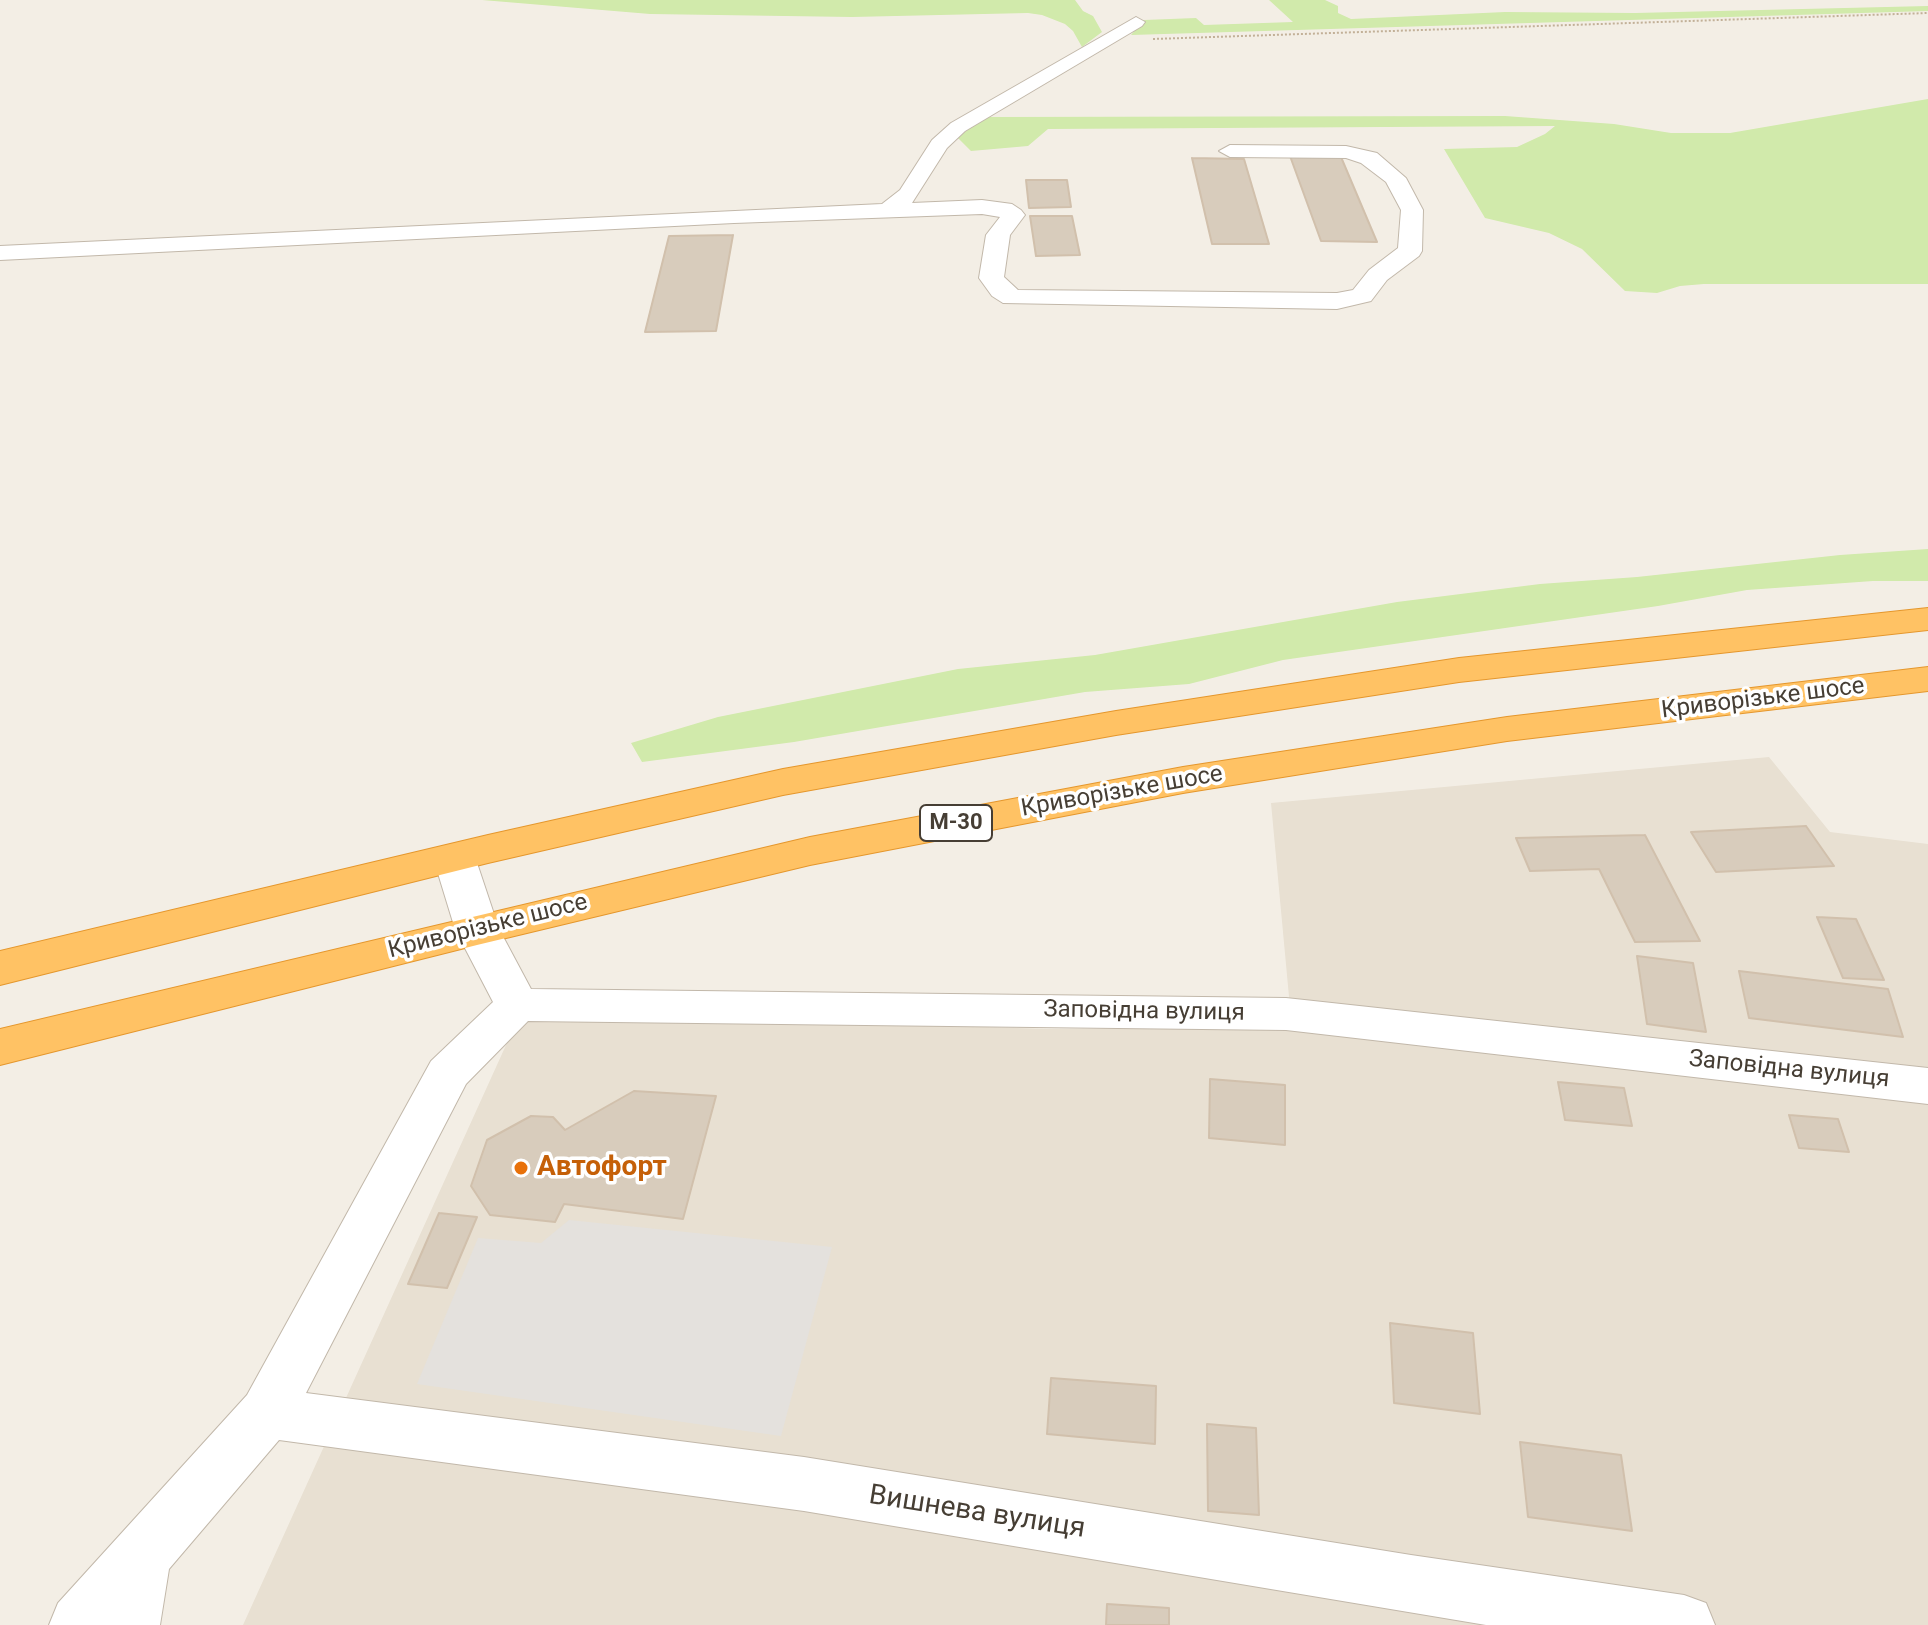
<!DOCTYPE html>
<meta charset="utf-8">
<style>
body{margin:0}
canvas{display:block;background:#f3eee5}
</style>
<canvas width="1928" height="1625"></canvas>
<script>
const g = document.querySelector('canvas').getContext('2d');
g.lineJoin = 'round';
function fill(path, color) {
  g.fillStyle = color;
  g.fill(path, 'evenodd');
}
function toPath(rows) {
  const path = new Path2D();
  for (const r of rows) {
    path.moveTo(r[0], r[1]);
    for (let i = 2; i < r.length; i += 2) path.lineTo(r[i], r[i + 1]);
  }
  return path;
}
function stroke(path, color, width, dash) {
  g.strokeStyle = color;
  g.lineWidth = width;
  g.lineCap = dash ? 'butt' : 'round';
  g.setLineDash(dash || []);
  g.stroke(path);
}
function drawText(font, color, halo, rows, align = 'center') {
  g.font = font + ' Roboto,sans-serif';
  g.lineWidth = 7;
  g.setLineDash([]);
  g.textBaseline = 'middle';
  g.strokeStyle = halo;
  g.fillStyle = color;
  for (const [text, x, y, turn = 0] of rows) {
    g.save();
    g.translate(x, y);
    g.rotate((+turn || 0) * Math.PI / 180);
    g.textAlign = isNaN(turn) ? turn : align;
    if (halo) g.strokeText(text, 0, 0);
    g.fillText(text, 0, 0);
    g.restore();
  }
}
const residential = toPath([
 [1769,757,1830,832,1928,844,1928,1625,243,1625,521,1012,1047,1029,1292,1029,1271,803]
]);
const green = toPath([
 [482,0,1075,0,1083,11,1093,16,1102,32,1082,47,1073,31,1065,24,1042,15,1028,13,852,17,650,14],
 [1269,0,1325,0,1338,6,1338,13,1351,19,1505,12,1635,13,1928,6,1928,11,1131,35,1144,20,1196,18,1204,25,1293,22],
 [1928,99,1928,284,1704,284,1680,286,1657,293,1625,291,1582,249,1549,233,1485,218,1444,149,1517,147,1545,134,1555,126,1048,129,1028,146,971,151,957,137,987,117,1505,116,1614,124,1671,133,1730,133],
 [1928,549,1928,581,1873,581,1747,590,1658,606,1283,660,1189,684,1085,692,794,742,642,762,631,743,718,717,958,669,1095,655,1397,602,1540,584,1637,577,1840,555]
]);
const parking = toPath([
 [569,1220,832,1247,781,1436,417,1384,478,1238,541,1243]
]);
const building = toPath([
 [1290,156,1341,157,1377,242,1321,241,1290,156],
 [1192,158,1244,159,1269,244,1212,244,1192,158],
 [1026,180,1067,180,1071,207,1029,208,1026,180],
 [1030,216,1072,216,1080,255,1036,256,1030,216],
 [733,235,716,331,645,332,669,236,733,235],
 [1806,826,1834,866,1716,872,1691,832,1806,826],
 [1645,835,1700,941,1635,942,1599,869,1530,871,1516,838,1645,835],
 [1817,917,1856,919,1884,980,1843,978,1817,917],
 [1637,956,1693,963,1706,1032,1647,1024,1637,956],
 [1739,971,1888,989,1903,1037,1749,1018,1739,971],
 [1210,1079,1285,1085,1285,1145,1209,1138,1210,1079],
 [1558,1082,1624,1088,1632,1126,1565,1120,1558,1082],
 [634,1091,716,1096,683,1219,564,1204,555,1222,490,1215,471,1186,487,1140,531,1116,553,1117,565,1130,634,1091],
 [1789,1115,1838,1119,1849,1152,1799,1148,1789,1115],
 [439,1213,477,1217,447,1288,408,1284,439,1213],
 [1390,1323,1473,1333,1480,1414,1394,1403,1390,1323],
 [1051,1378,1156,1386,1155,1444,1047,1434,1051,1378],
 [1207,1424,1256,1428,1259,1515,1208,1511,1207,1424],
 [1520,1442,1621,1455,1632,1531,1528,1517,1520,1442],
 [1107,1604,1169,1608,1169,1625,1106,1625,1107,1604]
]);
const path = toPath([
 [1153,39,1928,13]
]);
const minor = toPath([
 [1136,17,1145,22,1142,26,965,131,947,148,912,203,982,200,1012,204,1021,210,1025,215,1010,235,1004,277,1018,290,1337,293,1353,290,1369,270,1398,248,1401,210,1386,182,1361,163,1346,158,1230,157,1219,151,1230,145,1346,146,1377,153,1406,178,1423,210,1422,251,1419,256,1387,280,1371,301,1337,309,1003,303,992,296,979,278,986,235,1000,217,982,214,734,223,0,260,0,246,882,204,900,190,932,140,951,123,1136,17],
 [454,844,469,848,475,857,499,929,531,989,1286,998,1928,1068,1928,1104,1286,1030,528,1021,466,1084,306,1393,804,1457,1411,1555,1684,1595,1706,1603,1715,1625,1486,1625,804,1511,279,1440,169,1569,160,1625,49,1625,58,1603,247,1395,431,1061,493,1002,455,929,433,857,439,848,454,844]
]);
const highway = toPath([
 [1928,608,1928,630,1459,682,1116,735,783,795,488,863,0,985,0,951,488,835,783,769,1116,711,1459,658,1928,608],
 [1928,667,1928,691,1507,741,1183,793,810,865,477,945,0,1065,0,1029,810,837,1183,767,1507,717,1928,667]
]);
const markers = [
 [521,1168,8,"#e8710a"]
];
const shields = [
 [956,823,72]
];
const shieldNames = [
 ["М-30",956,823]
];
const streetNames = [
 ["Криворізьке шосе",1763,699,-7],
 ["Криворізьке шосе",1122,792,-10],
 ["Криворізьке шосе",488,927,-14],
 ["Заповідна вулиця",1144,1012,1],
 ["Заповідна вулиця",1789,1070,6]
];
const nearFoodnames = [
 ["Автофорт",537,1168]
];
const nearStreetnames = [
 ["Вишнева вулиця",977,1513,9]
];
fill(residential, '#e8e0d2');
fill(green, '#d1eaab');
fill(parking, '#e4e1dd');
fill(building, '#d8ccbc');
stroke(building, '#d1c0ac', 2);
stroke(minor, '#c2b8aa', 2);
stroke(highway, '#e5972d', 2);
stroke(path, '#c2b097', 2, [2, 2]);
fill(minor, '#fff');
fill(highway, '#ffc264');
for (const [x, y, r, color] of markers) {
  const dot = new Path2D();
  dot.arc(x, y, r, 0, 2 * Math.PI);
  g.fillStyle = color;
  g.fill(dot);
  stroke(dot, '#fff', 3);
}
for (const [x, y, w] of shields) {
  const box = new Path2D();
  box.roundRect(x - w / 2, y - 18, w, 36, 6);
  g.fillStyle = '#fff';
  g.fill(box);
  stroke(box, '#463e34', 2);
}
drawText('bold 22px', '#463e34', null, shieldNames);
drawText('24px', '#463e34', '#fff', streetNames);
drawText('bold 28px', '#c56008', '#fff', nearFoodnames, 'left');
drawText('28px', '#463e34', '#fff', nearStreetnames);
</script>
